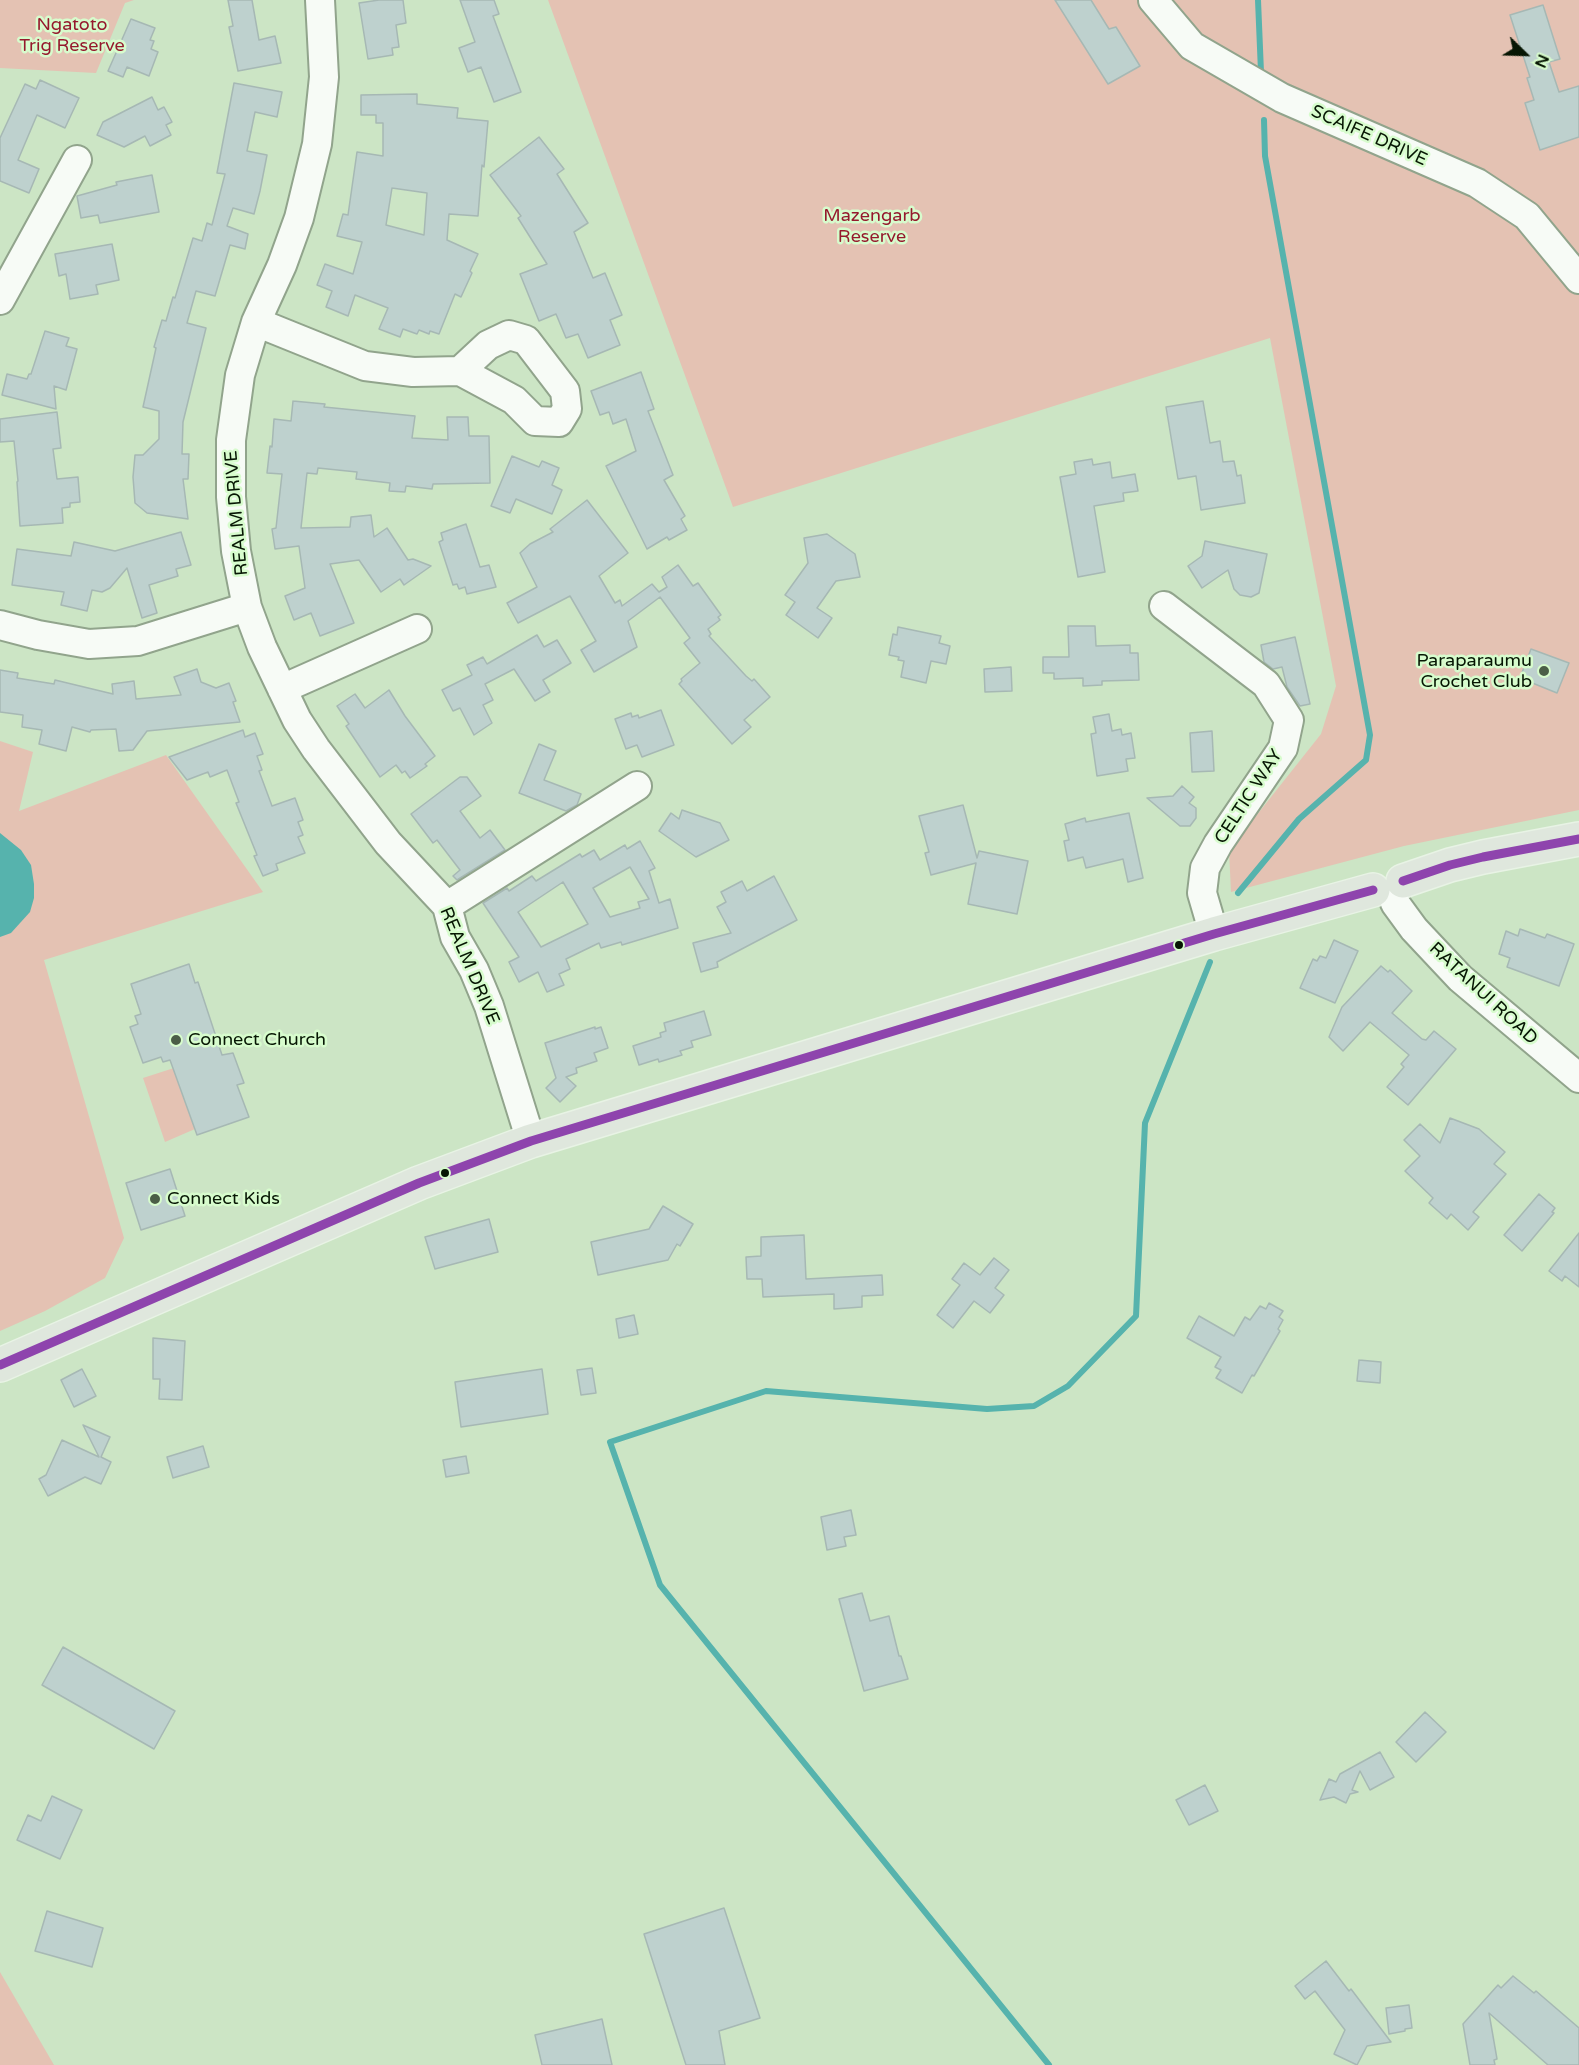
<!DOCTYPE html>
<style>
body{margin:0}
#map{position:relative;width:1579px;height:2065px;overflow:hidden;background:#cce5c5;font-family:"Varela Round",sans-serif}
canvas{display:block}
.north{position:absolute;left:1495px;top:24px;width:60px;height:60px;-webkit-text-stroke:4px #d7fccd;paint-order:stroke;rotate:113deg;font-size:16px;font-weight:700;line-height:24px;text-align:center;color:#061603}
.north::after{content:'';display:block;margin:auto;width:21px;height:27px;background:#061603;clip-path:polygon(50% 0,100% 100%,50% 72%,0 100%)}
</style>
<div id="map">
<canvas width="1579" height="2065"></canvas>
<div class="north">N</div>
</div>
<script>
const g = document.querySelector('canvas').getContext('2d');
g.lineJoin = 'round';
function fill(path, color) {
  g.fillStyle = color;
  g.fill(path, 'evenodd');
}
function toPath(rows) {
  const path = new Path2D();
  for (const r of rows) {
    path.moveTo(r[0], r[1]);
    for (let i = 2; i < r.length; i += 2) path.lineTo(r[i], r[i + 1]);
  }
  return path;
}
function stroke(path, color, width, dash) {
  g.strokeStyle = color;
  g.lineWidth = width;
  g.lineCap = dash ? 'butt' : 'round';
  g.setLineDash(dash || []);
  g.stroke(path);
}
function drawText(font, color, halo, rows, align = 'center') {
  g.font = font + ' "Varela Round",sans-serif';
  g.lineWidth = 5;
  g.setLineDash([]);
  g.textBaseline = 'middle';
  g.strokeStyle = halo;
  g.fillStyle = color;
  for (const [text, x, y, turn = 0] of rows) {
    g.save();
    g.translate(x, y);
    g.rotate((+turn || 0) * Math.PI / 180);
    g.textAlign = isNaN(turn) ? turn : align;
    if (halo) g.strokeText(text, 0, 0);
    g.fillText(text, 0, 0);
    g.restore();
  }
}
const green = toPath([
 [0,0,134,0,125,3,96,73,0,68],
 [548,0,1579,0,1579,810,1404,846,1231,892,1229,850,1321,734,1336,686,1270,338,733,507],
 [0,741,33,752,19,811,166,755,263,892,44,960,124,1238,105,1278,45,1311,0,1331],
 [177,1067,177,1079,195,1129,165,1142,143,1078],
 [0,1972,54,2065,0,2065]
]);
const water = toPath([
 [0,833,21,850,31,865,34,884,34,898,30,912,11,933,0,937]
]);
const stream = toPath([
 [1258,0,1261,72],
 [1238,893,1299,819,1366,760,1370,735,1265,156,1264,120],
 [1049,2065,660,1585,610,1442,766,1391,987,1409,1034,1406,1068,1386,1136,1316,1145,1123,1210,962]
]);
const building = toPath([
 [228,0,252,0,259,40,275,36,281,63,238,71,229,27,233,26,228,0],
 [379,0,403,0,406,23,396,25,399,47,392,48,393,55,368,59,359,3,379,0],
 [460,0,494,0,499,14,493,16,521,92,494,102,481,67,468,72,459,48,475,42,460,0],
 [1055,0,1091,0,1109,29,1116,27,1140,66,1108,84,1055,0],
 [1543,5,1560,59,1549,62,1559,92,1579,86,1579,137,1540,150,1525,103,1534,100,1527,78,1530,77,1510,15,1543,5],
 [131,19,155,28,150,40,154,41,151,49,158,52,149,76,127,67,123,77,108,71,131,19],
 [40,80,79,98,65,128,37,115,18,160,39,169,29,193,0,181,0,138,25,84,36,89,40,80],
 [234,83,282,92,277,117,255,112,247,151,267,155,260,191,254,214,233,208,227,226,248,234,245,249,230,245,215,296,196,291,187,323,206,328,183,422,182,454,189,454,188,479,183,479,188,519,147,513,135,503,133,477,135,455,143,455,159,439,159,411,143,407,156,348,154,347,162,320,166,321,173,297,175,298,193,238,202,241,207,223,212,225,225,174,217,173,234,83],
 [417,94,417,104,458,108,457,118,488,121,484,167,482,165,478,216,449,214,447,240,478,254,470,271,472,273,461,297,455,294,439,334,430,331,429,334,419,330,417,334,403,329,400,337,379,329,388,308,355,295,348,316,326,307,332,291,317,285,325,264,353,274,362,242,337,236,343,214,348,215,357,152,383,156,383,123,376,123,376,115,361,115,361,95,417,94],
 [392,188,427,193,424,235,386,225,392,188],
 [152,97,158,110,164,107,172,122,166,125,171,135,150,146,145,136,124,147,97,135,103,122,152,97],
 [539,137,564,169,557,174,588,223,574,232,593,278,605,273,622,315,610,320,620,345,588,358,578,334,566,338,556,314,539,321,520,274,547,264,518,218,521,216,490,175,539,137],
 [152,175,159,212,100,223,98,215,81,218,77,196,117,185,116,182,152,175],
 [112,244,119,280,96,285,98,294,70,299,66,274,59,276,55,254,112,244],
 [45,331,69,338,66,346,77,349,66,390,54,386,56,409,2,395,7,374,27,379,29,374,31,374,45,331],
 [641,372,654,409,648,411,673,475,664,480,685,516,681,519,687,530,669,540,667,537,647,549,606,466,636,451,626,419,613,424,609,412,600,415,591,391,641,372],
 [293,401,325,404,324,407,415,416,412,438,448,440,447,417,468,417,469,436,489,436,490,483,433,484,432,489,406,486,405,492,389,491,390,483,356,479,357,472,318,468,317,474,307,473,301,528,350,527,351,517,371,515,374,537,387,528,408,560,413,559,431,566,404,585,400,579,381,592,359,560,330,564,354,623,320,636,311,613,294,620,285,596,305,588,299,546,275,549,272,529,276,528,282,474,267,473,270,446,272,447,274,419,291,421,293,401],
 [1203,401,1210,443,1220,441,1223,462,1234,461,1237,476,1241,475,1245,503,1201,510,1196,476,1178,479,1166,407,1203,401],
 [57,412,61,448,53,449,57,479,78,477,80,502,70,503,70,507,62,508,63,523,20,526,17,482,18,481,14,441,0,442,0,419,57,412],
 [512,456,539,467,542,461,559,468,552,485,562,490,552,514,516,499,510,513,491,506,512,456],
 [1092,459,1093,465,1110,462,1112,478,1135,474,1138,491,1123,493,1124,501,1094,506,1105,572,1078,577,1060,477,1076,474,1074,462,1092,459],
 [587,500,628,553,599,576,615,603,620,600,622,606,652,584,659,592,667,587,662,577,678,565,693,586,698,583,721,615,718,617,720,620,708,629,711,634,709,636,746,676,752,681,754,679,770,697,744,720,751,727,732,744,679,684,682,681,681,679,700,663,684,643,690,638,660,597,628,621,637,647,594,672,581,650,596,641,570,596,518,623,507,603,537,587,520,553,530,544,553,532,550,529,587,500],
 [466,524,480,567,489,565,496,587,467,594,465,587,459,589,457,584,453,585,439,542,443,540,441,533,466,524],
 [181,532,191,565,176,569,178,576,149,585,157,613,142,618,127,568,110,588,102,592,92,590,87,611,61,605,64,592,12,585,17,549,71,556,74,542,115,551,181,532],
 [827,534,855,554,860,577,836,581,817,608,832,618,818,638,786,615,795,602,785,595,808,563,804,538,827,534],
 [1205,541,1267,554,1259,593,1251,597,1240,595,1234,589,1228,570,1202,588,1188,566,1202,556,1205,541],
 [1068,626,1095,626,1096,646,1130,645,1130,653,1138,653,1139,680,1102,681,1102,685,1083,686,1083,678,1054,679,1054,673,1043,673,1043,657,1069,657,1068,626],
 [898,627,941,636,939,643,950,646,946,664,931,661,926,683,901,677,904,661,898,660,899,657,889,655,893,634,897,635,898,627],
 [537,635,544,647,557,640,571,663,543,680,550,692,535,701,514,669,485,684,493,700,483,705,492,723,474,735,460,708,453,711,442,690,472,675,467,665,483,657,487,664,537,635],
 [1295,637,1310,704,1300,706,1287,687,1282,667,1273,669,1264,662,1261,645,1295,637],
 [1531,649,1569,663,1557,693,1520,678,1531,649],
 [1011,667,1012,691,985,692,984,669,1011,667],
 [197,669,201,682,216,688,229,683,236,701,233,702,240,722,147,731,133,750,119,751,116,729,91,730,90,732,72,727,66,751,39,744,42,730,22,727,23,715,0,712,0,670,18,673,17,678,54,684,55,680,113,694,112,684,134,681,136,699,181,695,174,677,197,669],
 [389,690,405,716,435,756,425,764,427,766,410,778,405,771,402,773,396,765,380,777,346,726,349,724,337,706,355,694,365,708,389,690],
 [661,710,674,745,642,757,637,745,626,749,615,719,631,713,632,717,638,715,639,718,661,710],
 [1109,714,1112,731,1121,729,1122,735,1131,733,1135,758,1126,759,1128,771,1097,776,1091,734,1096,733,1093,717,1109,714],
 [243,730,245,737,255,733,263,754,257,756,262,770,259,771,272,806,295,798,303,820,298,822,303,835,298,837,305,853,276,864,278,870,263,876,254,856,257,855,236,803,239,802,227,770,210,777,208,772,187,780,169,757,243,730],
 [1212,731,1214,771,1192,772,1190,733,1212,731],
 [539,744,556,751,544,780,581,794,577,805,566,811,519,793,539,744],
 [460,777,467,777,481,796,460,811,480,838,490,830,505,850,457,880,453,876,460,870,437,840,433,843,411,814,460,777],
 [1182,786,1194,797,1189,803,1196,808,1196,818,1190,826,1180,826,1147,798,1173,796,1182,786],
 [963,805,977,858,979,851,1028,861,1017,914,968,904,976,863,931,875,925,853,929,852,919,816,963,805],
 [682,810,720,823,729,840,696,857,659,831,671,813,679,819,682,810],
 [1129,813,1143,878,1128,882,1123,859,1086,868,1083,857,1068,861,1064,841,1069,840,1065,824,1085,818,1086,822,1129,813],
 [640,841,655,868,649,871,659,903,670,899,678,928,622,945,621,942,601,948,599,943,566,959,570,969,559,974,564,985,547,992,538,972,519,982,509,962,519,957,483,903,507,888,509,891,532,876,536,881,580,854,582,857,594,850,600,860,625,845,627,849,640,841],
 [630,867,649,899,638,902,640,908,610,917,593,888,630,867],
 [563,882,588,924,541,947,518,912,563,882],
 [774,876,797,920,717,962,718,967,701,972,693,943,731,933,717,907,726,902,721,892,742,881,747,891,774,876],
 [1520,929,1545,938,1547,934,1574,944,1559,986,1507,967,1510,958,1499,954,1506,931,1518,936,1520,929],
 [1334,940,1358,951,1335,1003,1300,988,1313,959,1317,961,1320,956,1326,958,1334,940],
 [189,964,195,983,198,982,222,1055,233,1053,244,1083,237,1085,249,1117,197,1135,170,1060,163,1062,161,1057,143,1063,130,1027,138,1024,135,1016,141,1014,131,984,189,964],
 [1381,966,1388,972,1390,970,1412,991,1392,1013,1422,1039,1426,1040,1434,1031,1456,1049,1408,1105,1387,1087,1404,1067,1401,1064,1409,1055,1370,1022,1343,1051,1329,1037,1342,1007,1381,966],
 [704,1011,711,1035,691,1041,693,1047,680,1051,682,1055,659,1062,658,1059,639,1065,633,1046,661,1037,660,1033,666,1031,664,1023,704,1011],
 [595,1027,595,1029,601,1027,608,1048,594,1053,597,1061,576,1068,577,1073,566,1077,576,1086,560,1102,546,1088,556,1078,545,1043,595,1027],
 [1450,1118,1479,1129,1505,1152,1494,1164,1506,1174,1473,1212,1479,1217,1468,1230,1451,1214,1447,1219,1429,1203,1433,1198,1405,1171,1420,1156,1404,1140,1420,1124,1440,1143,1450,1118],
 [170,1169,185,1216,141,1230,126,1183,170,1169],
 [1539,1194,1555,1208,1552,1212,1554,1213,1522,1251,1504,1235,1539,1194],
 [663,1206,693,1224,680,1246,677,1244,668,1260,598,1275,591,1242,649,1229,663,1206],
 [489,1219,498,1252,435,1269,425,1237,489,1219],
 [1579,1233,1579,1287,1565,1276,1562,1281,1549,1271,1579,1233],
 [804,1235,806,1279,882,1275,883,1295,862,1296,862,1307,834,1309,834,1294,763,1297,762,1279,747,1279,746,1257,761,1256,761,1237,804,1235],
 [994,1258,1009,1270,995,1288,1004,1295,990,1313,974,1301,953,1328,937,1315,960,1285,952,1279,964,1263,980,1275,994,1258],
 [1269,1303,1283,1311,1279,1317,1283,1320,1278,1329,1280,1331,1254,1376,1252,1375,1242,1393,1216,1378,1221,1370,1215,1367,1221,1357,1187,1338,1199,1316,1234,1336,1245,1317,1250,1320,1260,1306,1266,1309,1269,1303],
 [634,1315,638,1334,619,1338,616,1319,634,1315],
 [153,1338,185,1341,182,1400,159,1399,160,1379,153,1379,153,1338],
 [1359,1360,1381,1362,1380,1383,1357,1381,1359,1360],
 [592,1368,596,1393,581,1395,577,1370,592,1368],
 [82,1369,96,1396,74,1407,61,1380,82,1369],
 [542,1369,548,1414,461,1427,455,1382,542,1369],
 [83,1425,110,1437,101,1457,111,1462,101,1484,85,1477,48,1496,39,1479,46,1475,62,1440,99,1457,83,1425],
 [203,1446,209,1467,173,1478,167,1457,203,1446],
 [466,1456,469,1473,446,1477,443,1460,466,1456],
 [851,1510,856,1535,844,1537,846,1546,827,1550,821,1517,851,1510],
 [862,1593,870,1621,889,1616,899,1656,901,1656,908,1679,864,1691,839,1599,862,1593],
 [63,1647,175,1711,154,1749,42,1685,63,1647],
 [1425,1712,1446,1732,1416,1762,1396,1742,1425,1712],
 [1380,1752,1394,1777,1370,1790,1360,1771,1352,1790,1358,1792,1350,1794,1346,1803,1334,1797,1320,1800,1329,1779,1336,1782,1340,1774,1380,1752],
 [1205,1785,1218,1811,1189,1825,1176,1800,1205,1785],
 [52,1796,82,1810,60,1859,17,1840,28,1815,41,1821,52,1796],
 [724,1908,760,2018,719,2031,725,2065,686,2065,644,1934,724,1908],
 [47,1911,103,1928,92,1967,35,1951,47,1911],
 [1326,1961,1349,1991,1351,1989,1391,2042,1367,2046,1357,2065,1334,2054,1345,2030,1315,1991,1305,1999,1295,1986,1326,1961],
 [1513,1976,1534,1993,1536,1991,1579,2028,1579,2065,1548,2065,1489,2013,1497,2059,1494,2060,1495,2065,1470,2065,1463,2024,1498,1985,1501,1988,1513,1976],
 [1409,2005,1412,2028,1405,2029,1405,2031,1389,2034,1386,2008,1409,2005],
 [602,2019,612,2065,542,2065,535,2035,602,2019]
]);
const minor = toPath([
 [320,0,324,77,317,144,299,218,282,265,256,322,240,375,231,440,231,497,236,551,247,607,262,647,297,720,316,749,388,843,447,906,455,937,474,970,489,1006,531,1141],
 [1153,0,1192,46,1282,98,1477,183,1527,216,1579,279],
 [0,300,77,160],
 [256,322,365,366,413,372,460,371,488,345,509,335,526,340,565,391,567,409,559,422,535,421,514,400,460,371],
 [1164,606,1266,684,1289,720,1283,748,1218,844,1205,868,1202,893,1214,934],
 [0,625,38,635,89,644,138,641,247,607],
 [282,689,417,629],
 [1395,903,1414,929,1460,978,1579,1078],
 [447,906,637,786]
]);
const major = toPath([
 [1403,881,1450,865,1483,857,1579,839],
 [0,1365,419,1183,531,1141,1214,934,1373,890]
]);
const bus1 = toPath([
 [1403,881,1450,865,1483,857,1579,839],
 [0,1365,419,1183,531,1141,1214,934,1373,890]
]);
const markers = [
 [1544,671,6,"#4b5e47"],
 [1179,945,5,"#061603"],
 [176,1040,6,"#4b5e47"],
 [445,1173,5,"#061603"],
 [155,1199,6,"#4b5e47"]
];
const parkNames = [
 ["Ngatoto",72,25],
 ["Trig Reserve",72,46],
 ["Mazengarb",872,216],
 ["Reserve",872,237]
];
const streetNames = [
 ["SCAIFE DRIVE",1369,136,24],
 ["REALM DRIVE",237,513,-95],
 ["CELTIC WAY",1249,797,-57],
 ["REALM DRIVE",469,966,67],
 ["RATANUI ROAD",1483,994,43]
];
const poiNames = [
 ["Paraparaumu",1532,661,"right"],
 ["Crochet Club",1532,682,"right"],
 ["Connect Church",188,1040],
 ["Connect Kids",167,1199]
];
fill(green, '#e4c2b3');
fill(water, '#56b3ad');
stroke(stream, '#56b3ad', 6);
fill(building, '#bed1ce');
stroke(building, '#a6b8b4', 1.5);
stroke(minor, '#91a48c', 32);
stroke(major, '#e8f3e5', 36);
stroke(minor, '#f7fbf6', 28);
stroke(major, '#dfe7dd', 33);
stroke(bus1, '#8e44ad', 9);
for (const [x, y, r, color] of markers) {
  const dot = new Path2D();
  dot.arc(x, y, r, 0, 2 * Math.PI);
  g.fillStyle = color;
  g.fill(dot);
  stroke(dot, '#d7fccd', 2);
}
drawText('18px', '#95192d', '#d7fccd', parkNames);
drawText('18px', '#061603', '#d7fccd', streetNames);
drawText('18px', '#061603', '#d7fccd', poiNames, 'left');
</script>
